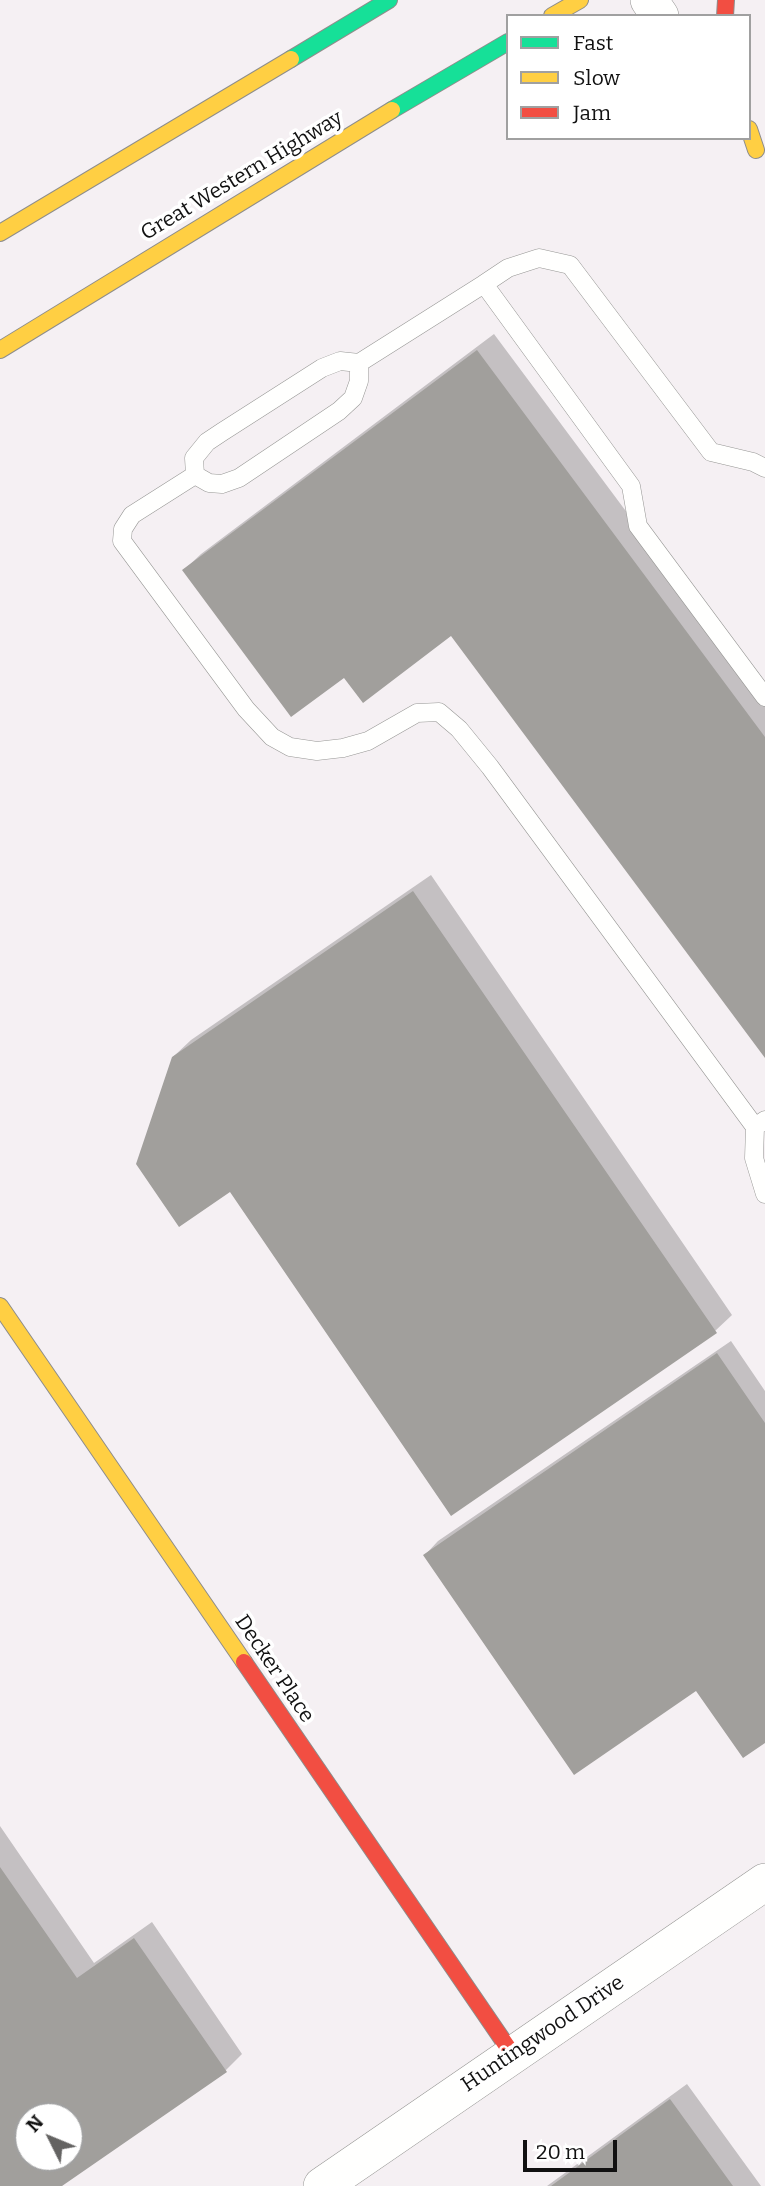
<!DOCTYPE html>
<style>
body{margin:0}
#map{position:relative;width:765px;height:2186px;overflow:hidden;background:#fdfcf7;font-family:Bitter,serif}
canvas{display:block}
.legend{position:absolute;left:506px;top:14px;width:245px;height:126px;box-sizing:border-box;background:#fff;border:2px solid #a0a0a0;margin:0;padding:9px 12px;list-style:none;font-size:21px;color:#111}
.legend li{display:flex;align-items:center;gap:14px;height:35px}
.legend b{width:35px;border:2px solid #a0a0a0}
.north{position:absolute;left:14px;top:2102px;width:70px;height:70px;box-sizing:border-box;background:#fff;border:2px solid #a0a0a0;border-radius:50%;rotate:313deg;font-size:19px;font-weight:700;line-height:28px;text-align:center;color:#111}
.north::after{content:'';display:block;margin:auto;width:24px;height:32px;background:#646362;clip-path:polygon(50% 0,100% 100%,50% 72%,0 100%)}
.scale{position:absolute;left:523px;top:2140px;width:94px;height:32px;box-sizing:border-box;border:4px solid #111;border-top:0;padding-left:9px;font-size:21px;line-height:24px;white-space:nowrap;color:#111;-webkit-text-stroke:5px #fff;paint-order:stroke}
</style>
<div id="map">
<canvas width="765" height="2186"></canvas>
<ul class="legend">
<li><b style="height:9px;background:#16e098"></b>Fast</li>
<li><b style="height:9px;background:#ffcf43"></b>Slow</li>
<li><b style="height:9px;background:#f24e42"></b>Jam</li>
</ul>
<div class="north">N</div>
<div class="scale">20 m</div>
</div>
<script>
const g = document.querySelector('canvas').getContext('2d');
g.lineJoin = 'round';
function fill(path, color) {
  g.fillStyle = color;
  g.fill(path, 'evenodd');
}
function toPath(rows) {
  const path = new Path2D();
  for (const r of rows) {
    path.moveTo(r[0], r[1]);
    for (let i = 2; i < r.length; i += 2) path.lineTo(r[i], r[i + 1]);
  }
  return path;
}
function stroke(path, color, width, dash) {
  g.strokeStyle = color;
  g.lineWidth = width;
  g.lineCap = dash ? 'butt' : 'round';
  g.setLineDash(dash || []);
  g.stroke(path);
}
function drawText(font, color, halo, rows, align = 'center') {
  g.font = font + ' Bitter,serif';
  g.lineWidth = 7;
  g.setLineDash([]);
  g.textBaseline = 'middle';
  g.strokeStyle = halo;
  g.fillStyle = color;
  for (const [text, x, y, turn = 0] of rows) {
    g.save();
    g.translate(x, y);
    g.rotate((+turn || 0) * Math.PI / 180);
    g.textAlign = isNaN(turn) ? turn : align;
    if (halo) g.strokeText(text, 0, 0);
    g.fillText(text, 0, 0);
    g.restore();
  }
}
const industrial = toPath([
 [0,0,765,0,765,2186,0,2186],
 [508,16,749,16,749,138,508,138],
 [28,2116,70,2116,70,2158,28,2158]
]);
const shadow = toPath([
 [494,334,765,698,765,1055,452,634,344,675,184,570,201,554],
 [431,875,732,1315,715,1331,173,1057,191,1040],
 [731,1341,765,1391,765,1741,696,1688,425,1555,438,1541],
 [0,1826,94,1963,152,1922,242,2054,226,2070,59,2186,0,2186],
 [28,2116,70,2116,70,2158,28,2158],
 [687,2084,761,2186,547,2186]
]);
const building = toPath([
 [477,350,765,737,765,1058,451,636,363,703,344,678,291,717,182,570],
 [413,891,717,1333,451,1516,230,1192,179,1227,136,1164,172,1057],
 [717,1353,765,1423,765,1743,743,1758,696,1691,574,1775,423,1555],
 [0,1867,77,1978,134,1938,227,2072,62,2186,0,2186],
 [28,2116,70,2116,70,2158,28,2158],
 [670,2099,733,2186,551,2186]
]);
const lane = toPath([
 [359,363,359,381,353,398,339,411,239,478,222,484,209,483,195,475,194,458,207,442,222,432,322,368,340,361,359,363,484,284],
 [765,468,753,462,711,452,570,265,539,258,508,268,484,284,631,486,638,526,765,697],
 [195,475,132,515,123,529,122,541,246,709,272,737,290,747,317,751,343,748,368,741,417,713,439,712,459,729,490,767,755,1127,765,1120],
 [755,1127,754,1158,765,1194]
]);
const street = toPath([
 [649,0,660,16],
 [322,2186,765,1882]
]);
const fast = toPath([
 [291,59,389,0],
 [392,110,508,42]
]);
const slow = toPath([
 [552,16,580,0],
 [749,129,756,150],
 [0,233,291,59],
 [0,350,392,110],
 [0,1306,244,1662]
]);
const jam = toPath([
 [725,16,726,0],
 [244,1662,513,2055]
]);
const streetNames = [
 ["Great Western Highway",242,176,-31],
 ["Decker Place",274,1669,56],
 ["Huntingwood Drive",543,2034,-34]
];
fill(industrial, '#f5f0f3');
fill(shadow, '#0003');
fill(building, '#a19f9c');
stroke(lane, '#979795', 19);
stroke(street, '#979795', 38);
stroke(fast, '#8e8d8b', 18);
stroke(slow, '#8e8d8b', 18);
stroke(jam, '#8e8d8b', 18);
stroke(lane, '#fffffe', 18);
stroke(street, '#fffffe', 37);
stroke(fast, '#16e098', 16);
stroke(slow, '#ffcf43', 16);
stroke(jam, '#f24e42', 16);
drawText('21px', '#111', '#fff', streetNames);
</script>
